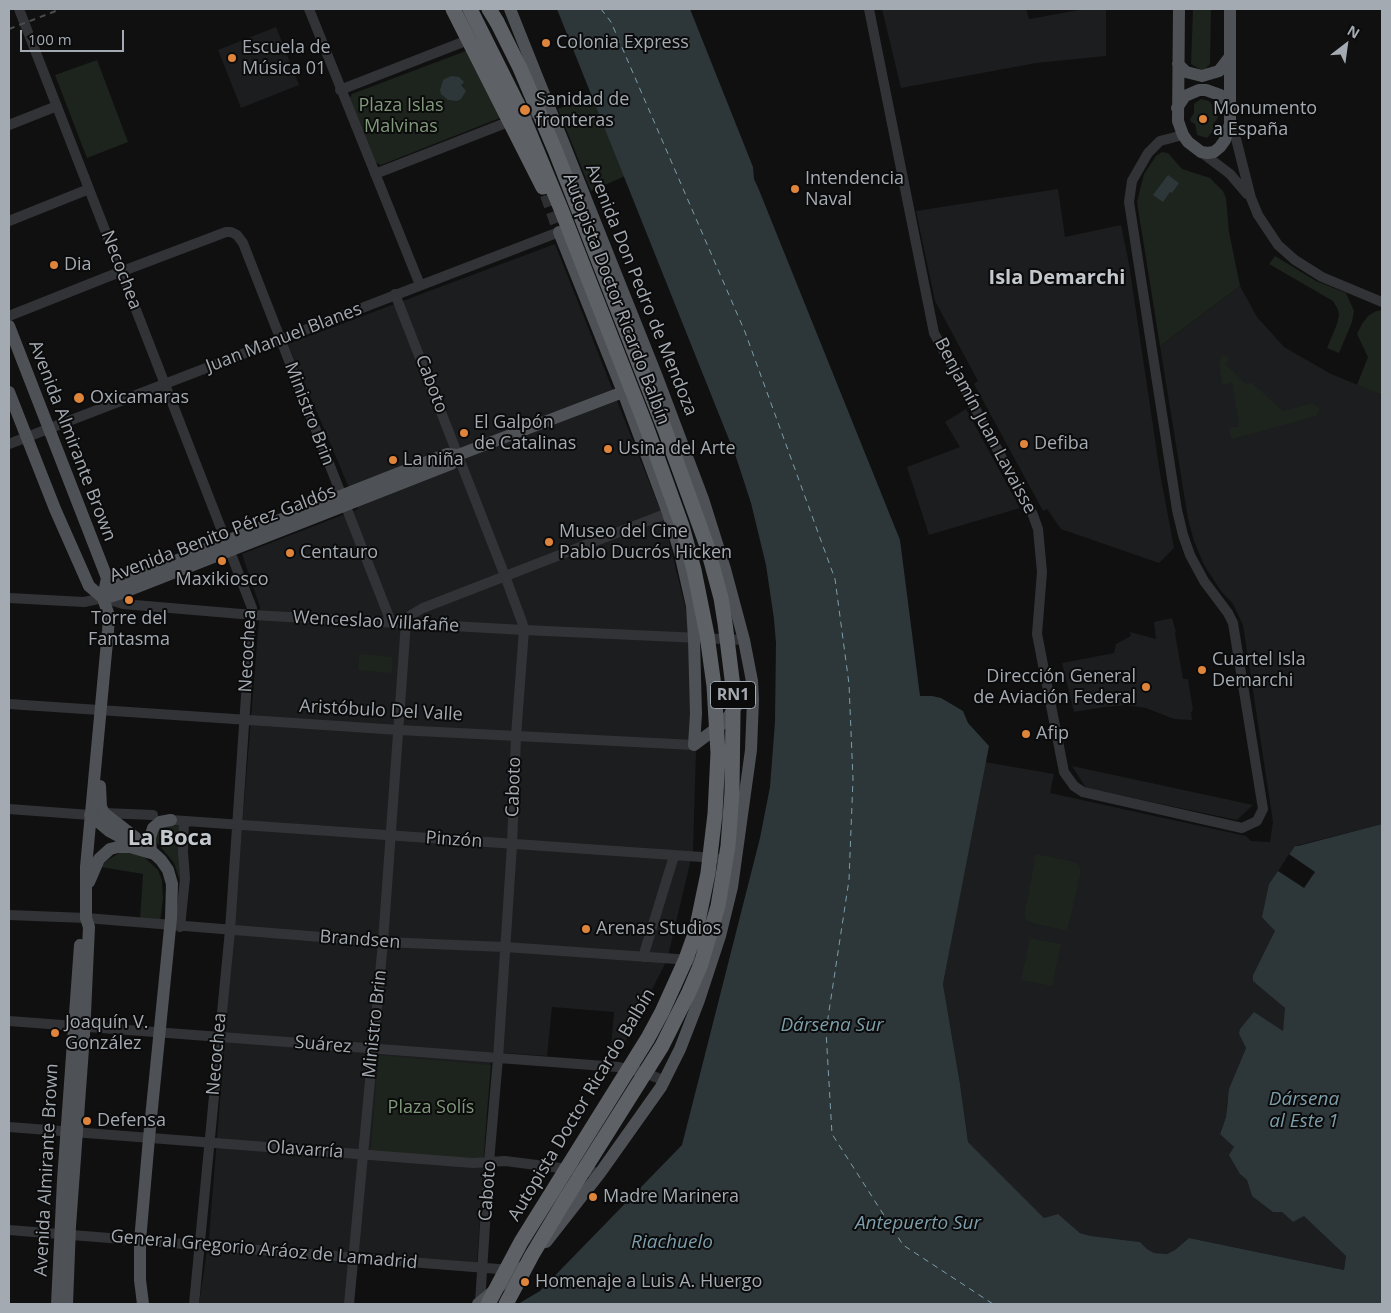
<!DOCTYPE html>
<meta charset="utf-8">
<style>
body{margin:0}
#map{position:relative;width:1391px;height:1313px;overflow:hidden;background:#101011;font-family:"Open Sans",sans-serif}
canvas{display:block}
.frame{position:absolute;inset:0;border:10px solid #a3aab1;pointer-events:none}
.north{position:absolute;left:1321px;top:20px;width:50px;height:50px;-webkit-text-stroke:4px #0b0b0c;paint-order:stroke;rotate:30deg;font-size:14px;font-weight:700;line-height:20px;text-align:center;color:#a3aab1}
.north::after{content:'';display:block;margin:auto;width:18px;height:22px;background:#a3aab1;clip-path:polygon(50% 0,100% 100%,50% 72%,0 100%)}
.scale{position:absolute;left:20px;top:30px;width:104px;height:22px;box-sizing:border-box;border:2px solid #a3aab1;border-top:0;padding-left:6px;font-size:15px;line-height:18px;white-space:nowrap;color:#a3aab1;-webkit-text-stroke:4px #0b0b0c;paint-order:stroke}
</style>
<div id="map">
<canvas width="1391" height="1313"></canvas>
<div class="frame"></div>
<div class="north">N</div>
<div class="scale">100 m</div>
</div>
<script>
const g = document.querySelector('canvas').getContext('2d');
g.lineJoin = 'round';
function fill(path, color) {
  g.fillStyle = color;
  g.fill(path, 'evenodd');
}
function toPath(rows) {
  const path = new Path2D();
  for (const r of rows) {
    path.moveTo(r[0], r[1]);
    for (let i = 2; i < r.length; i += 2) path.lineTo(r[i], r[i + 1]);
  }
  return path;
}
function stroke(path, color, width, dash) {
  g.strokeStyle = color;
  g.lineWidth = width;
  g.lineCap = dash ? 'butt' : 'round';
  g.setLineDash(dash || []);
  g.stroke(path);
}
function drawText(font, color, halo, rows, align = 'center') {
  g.font = font + ' "Open Sans",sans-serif';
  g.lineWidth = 4;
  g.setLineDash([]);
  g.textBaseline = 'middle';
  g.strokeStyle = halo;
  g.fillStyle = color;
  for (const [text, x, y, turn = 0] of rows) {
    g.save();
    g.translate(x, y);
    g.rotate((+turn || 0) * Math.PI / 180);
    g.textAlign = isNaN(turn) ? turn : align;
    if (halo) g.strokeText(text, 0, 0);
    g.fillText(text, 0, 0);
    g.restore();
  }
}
const built = toPath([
 [882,9,1026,9,1029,19,1085,9,1106,9,1106,56,1036,63,901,88],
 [276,27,299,85,241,108,218,50],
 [1058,189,1065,237,1121,225,1129,264,1160,473,1174,548,1159,563,1061,529,1047,509,1043,511,974,384,978,381,935,301,916,211],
 [555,244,663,517,692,634,696,750,693,851,667,960,617,1058,610,1058,614,1012,552,1007,547,1056,491,1052,477,1263,350,1251,345,1304,199,1304,209,1237,260,607,242,554,358,509,288,344],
 [1240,286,1257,317,1284,347,1331,374,1382,395,1382,824,1295,846,1269,884,1276,931,1253,975,1253,980,1286,1008,1283,1032,1239,1034,1246,1048,1235,1075,1227,1103,1226,1117,1220,1133,1234,1147,1240,1174,1247,1180,1252,1196,1282,1212,1293,1222,1304,1215,1346,1256,1344,1270,1189,1238,1175,1250,1167,1254,1154,1253,1147,1249,1140,1242,1091,1236,1080,1233,1058,1214,1044,1218,968,1142,960,1084,943,984,985,762,1054,774,1050,793,1246,836,1251,841,1270,842,1273,822,1243,625,1233,604,1221,591,1204,565,1194,541,1188,519,1160,346],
 [966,409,1020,508,929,535,907,467,960,447,945,422],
 [1172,618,1176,632,1175,633,1183,679,1188,679,1193,710,1191,712,1192,720,1174,719,1146,708,1126,705,1104,707,1074,712,1062,663,1114,653,1116,644,1131,636,1130,632,1156,639,1154,622],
 [1072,766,1253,805,1237,820,1086,788]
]);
const green = toPath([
 [1193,9,1211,9,1210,64,1205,69,1201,70,1191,64],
 [471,49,505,116,381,165,375,162,349,100,352,94],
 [97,60,128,142,87,158,55,75],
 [592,94,625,176,591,191,558,109],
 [1201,99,1209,101,1212,105,1213,112,1217,115,1218,118,1213,124,1214,130,1207,138,1197,135,1195,124,1191,122,1190,119,1194,113,1194,104],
 [1162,152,1168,153,1182,169,1210,178,1223,191,1226,198,1229,232,1240,286,1160,346,1137,202,1144,174,1156,156],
 [1275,256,1316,281,1346,293,1354,311,1352,322,1339,353,1327,348,1337,324,1339,315,1338,310,1333,301,1269,264],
 [1382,310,1382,395,1357,385,1368,357,1357,334,1362,324,1368,316,1376,311],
 [1226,355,1229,359,1225,364,1247,385,1251,382,1283,411,1313,403,1319,408,1319,412,1316,416,1233,439,1231,437,1229,430,1230,428,1239,426,1232,383,1222,385,1219,361,1222,356],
 [359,654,393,657,392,673,358,670],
 [163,825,180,826,181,884,174,863,154,839,155,833],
 [121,852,142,855,158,870,162,880,163,899,160,922,140,920,143,874,101,867,106,861],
 [1036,854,1071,861,1078,864,1081,871,1068,928,1064,930,1032,923,1027,921,1024,916],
 [1030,938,1061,944,1052,986,1021,980],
 [378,1055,491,1065,483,1160,371,1150]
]);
const water = toPath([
 [557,9,690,9,753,167,754,179,759,190,900,540,920,696,932,696,941,698,963,711,968,723,989,746,943,984,960,1084,968,1142,1044,1218,1058,1214,1080,1233,1091,1236,1140,1242,1147,1249,1154,1253,1167,1254,1175,1250,1189,1238,1344,1270,1346,1256,1304,1216,1293,1222,1282,1212,1273,1212,1252,1196,1247,1180,1240,1174,1229,1155,1234,1147,1220,1134,1226,1117,1229,1089,1246,1048,1239,1034,1240,1029,1254,1012,1283,1031,1285,1008,1253,981,1253,975,1275,931,1262,917,1269,884,1295,846,1298,846,1382,824,1382,1304,518,1304,540,1291,682,1145,760,838,770,787,775,722,776,643,774,619,766,565,751,503,736,457],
 [451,76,459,77,464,82,461,85,466,91,461,99,457,101,448,100,441,94,440,90,443,80],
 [1168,175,1179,183,1172,193,1170,192,1163,202,1153,195]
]);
const pier = toPath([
 [1289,854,1315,872,1304,888,1278,871]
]);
const ferry = toPath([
 [601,9,611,22,745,332,835,579,849,684,853,779,849,880,826,1031,832,1134,903,1245,993,1304]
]);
const majorTunnel = toPath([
 [540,178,559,232]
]);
const minor = toPath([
 [19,9,252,608,230,930,194,1304],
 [309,9,420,285],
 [869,9,934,333,1033,515,1038,529,1042,572,1037,634,1064,772,1074,786,1083,792,1242,828,1257,821,1263,809,1233,623,1228,613,1204,581,1190,555,1183,535,1177,510,1129,202,1132,181,1148,153,1160,141,1183,135],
 [340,90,463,42],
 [1231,119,1251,198,1258,215,1278,245,1295,260,1322,277,1382,302],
 [9,125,57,106],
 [1201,152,1230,174,1247,194],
 [375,174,544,108],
 [9,221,89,189],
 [395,294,505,576,522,622,524,630,516,736,512,845,498,1058,489,1162,480,1303],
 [9,316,107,277,226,232,231,232,237,235,243,243,391,622],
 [9,444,559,232],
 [9,598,84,602,103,598,123,604,253,615,524,630,744,640],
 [9,704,399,730,694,745],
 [9,809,90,815],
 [104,813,153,815],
 [171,820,716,858],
 [9,915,86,918,383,942,505,947,691,960],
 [180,927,185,878,183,852,184,821],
 [643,957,674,856],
 [9,1021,618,1067,643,1072,665,1081],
 [9,1127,473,1163,505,1161,600,1173],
 [9,1230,511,1270],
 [349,1304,383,942,406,622,411,615,423,608,668,513]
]);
const major = toPath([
 [510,9,657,377,703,499,725,569,744,640,752,681,753,700,751,750,732,887,720,936,699,1000,680,1049,661,1087,600,1173,546,1242],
 [1179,9,1178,121,1183,135,1188,142,1201,152,1208,153,1214,152,1220,147,1225,140,1230,124,1230,9],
 [1178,64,1186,72,1202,76,1219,71,1229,58],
 [1177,108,1185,96,1199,90,1206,90,1220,95,1231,106],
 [559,232,623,392,668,513,680,553,692,606,694,639,696,714,694,745],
 [9,326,107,578,103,598,109,616,108,631,86,867,86,918,89,927,84,1035,70,1226,67,1304],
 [9,392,55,509,89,586,103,598],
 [103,598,124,581,226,541,447,454,458,455,623,392],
 [106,598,122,593,451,464,458,455],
 [694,745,722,724,744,697,752,682],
 [100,786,101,807,104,813,140,841,161,860,168,870,172,884,171,918],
 [90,815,109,831,135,845],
 [151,853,150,838,153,828,160,822,171,820],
 [89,882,99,859,110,849,118,847,130,847,151,853],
 [57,1304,63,1180,80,945],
 [478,1304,524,1266]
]);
const highway = toPath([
 [489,9,497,22]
]);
const rail = toPath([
 [9,29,61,9]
]);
const majorBridge = toPath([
 [143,1304,140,1280,140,1241,149,1138,171,918]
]);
const highwayBridge = toPath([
 [453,9,543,187],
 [470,9,518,105,561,209,646,426,682,526,694,570,707,635,714,686,718,753,715,814,708,873,696,931,686,959,662,1012,648,1038,521,1242,488,1304],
 [497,22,520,68,555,150,665,430,707,546,721,598,725,623,733,687,733,713,732,792,728,846,718,906,701,964,689,992,662,1046,565,1200,532,1255,506,1304]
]);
const markers = [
 [546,43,5,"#de853b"],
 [232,58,5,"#de853b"],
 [525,110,6,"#de853b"],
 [1203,119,5,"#de853b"],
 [795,189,5,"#de853b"],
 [54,265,5,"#de853b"],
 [79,398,6,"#de853b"],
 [464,433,5,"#de853b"],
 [1024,444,5,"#de853b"],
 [608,449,5,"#de853b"],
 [393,460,5,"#de853b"],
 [549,542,5,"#de853b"],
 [290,553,5,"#de853b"],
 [222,561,5,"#de853b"],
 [129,600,5,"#de853b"],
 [1202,670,5,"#de853b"],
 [1146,687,5,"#de853b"],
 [1026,734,5,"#de853b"],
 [586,929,5,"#de853b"],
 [55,1033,5,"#de853b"],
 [87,1121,5,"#de853b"],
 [593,1197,5,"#de853b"],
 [525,1282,5,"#de853b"]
];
const shields = [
 [733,695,45]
];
const shieldNames = [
 ["RN1",733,695]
];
const poiNames = [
 ["Colonia Express",556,43],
 ["Escuela de",242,48],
 ["Música 01",242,69],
 ["Sanidad de",536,100],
 ["fronteras",536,121],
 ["Monumento",1213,109],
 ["a España",1213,130],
 ["Intendencia",805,179],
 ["Naval",805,200],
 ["Dia",64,265],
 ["Oxicamaras",90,398],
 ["El Galpón",474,423],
 ["de Catalinas",474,444],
 ["Defiba",1034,444],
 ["Usina del Arte",618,449],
 ["La niña",403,460],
 ["Museo del Cine",559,532],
 ["Pablo Ducrós Hicken",559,553],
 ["Centauro",300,553],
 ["Maxikiosco",222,580,"center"],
 ["Torre del",129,619,"center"],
 ["Fantasma",129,640,"center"],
 ["Cuartel Isla",1212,660],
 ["Demarchi",1212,681],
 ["Dirección General",1136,677,"right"],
 ["de Aviación Federal",1136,698,"right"],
 ["Afip",1036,734],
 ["Arenas Studios",596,929],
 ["Joaquín V.",65,1023],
 ["González",65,1044],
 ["Defensa",97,1121],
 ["Madre Marinera",603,1197],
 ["Homenaje a Luis A. Huergo",535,1282]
];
const parkNames = [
 ["Plaza Islas",401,106],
 ["Malvinas",401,127],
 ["Plaza Solís",431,1108]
];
const streetNames = [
 ["Necochea",121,270,69],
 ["Avenida Don Pedro de Mendoza",641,290,68],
 ["Autopista Doctor Ricardo Balbín",616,299,69],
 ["Juan Manuel Blanes",284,338,-21],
 ["Caboto",431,384,69],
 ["Ministro Brin",309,414,69],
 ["Benjamín Juan Lavaisse",985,426,62],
 ["Avenida Almirante Brown",72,441,69],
 ["Avenida Benito Pérez Galdós",223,534,-21],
 ["Wenceslao Villafañe",376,622,3],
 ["Necochea",248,651,-87],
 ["Aristóbulo Del Valle",381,711,3],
 ["Caboto",514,787,-88],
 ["Pinzón",454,840,4],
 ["Brandsen",360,940,4],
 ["Ministro Brin",375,1024,-84],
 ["Suárez",323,1045,5],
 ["Necochea",217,1054,-85],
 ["Autopista Doctor Ricardo Balbín",582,1105,-59],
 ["Olavarría",305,1150,4],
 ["Avenida Almirante Brown",47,1170,-87],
 ["Caboto",488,1191,-86],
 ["General Gregorio Aráoz de Lamadrid",264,1250,5]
];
const waterNames = [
 ["Dársena Sur",832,1026],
 ["Dársena",1304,1100],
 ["al Este 1",1304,1122],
 ["Antepuerto Sur",918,1224],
 ["Riachuelo",672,1243]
];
const quarterNames = [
 ["Isla Demarchi",1057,278]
];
const districtNames = [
 ["La Boca",170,839]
];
fill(built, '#1c1d1e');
fill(green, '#1d231d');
fill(water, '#2d373a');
fill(pier, '#101011');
stroke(ferry, '#7c9da9', 1, [6, 5]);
stroke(majorTunnel, '#2d2f31', 12, [12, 6]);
stroke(minor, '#323336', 10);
stroke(major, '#4e5155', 12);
stroke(highway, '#5e6266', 15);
stroke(rail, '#494b4f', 2, [6, 5]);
stroke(majorBridge, '#4e5155', 12);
stroke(highwayBridge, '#5e6266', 15);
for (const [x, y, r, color] of markers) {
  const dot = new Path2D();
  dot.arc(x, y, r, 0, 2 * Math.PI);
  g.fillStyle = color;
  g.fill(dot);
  stroke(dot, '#0b0b0c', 2);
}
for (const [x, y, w] of shields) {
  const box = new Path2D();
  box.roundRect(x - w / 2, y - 13.5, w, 27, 4);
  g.fillStyle = '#0b0b0c';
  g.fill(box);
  stroke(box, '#a3aab1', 1);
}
drawText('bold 16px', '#a3aab1', null, shieldNames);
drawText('18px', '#a3aab1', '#0b0b0c', poiNames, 'left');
drawText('18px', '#809a7b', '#0b0b0c', parkNames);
drawText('18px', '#a3aab1', '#0b0b0c', streetNames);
drawText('italic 19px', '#7c9da9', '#0b0b0c', waterNames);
drawText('bold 20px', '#c3c8cd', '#0b0b0c', quarterNames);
drawText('bold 22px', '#c3c8cd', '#0b0b0c', districtNames);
</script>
